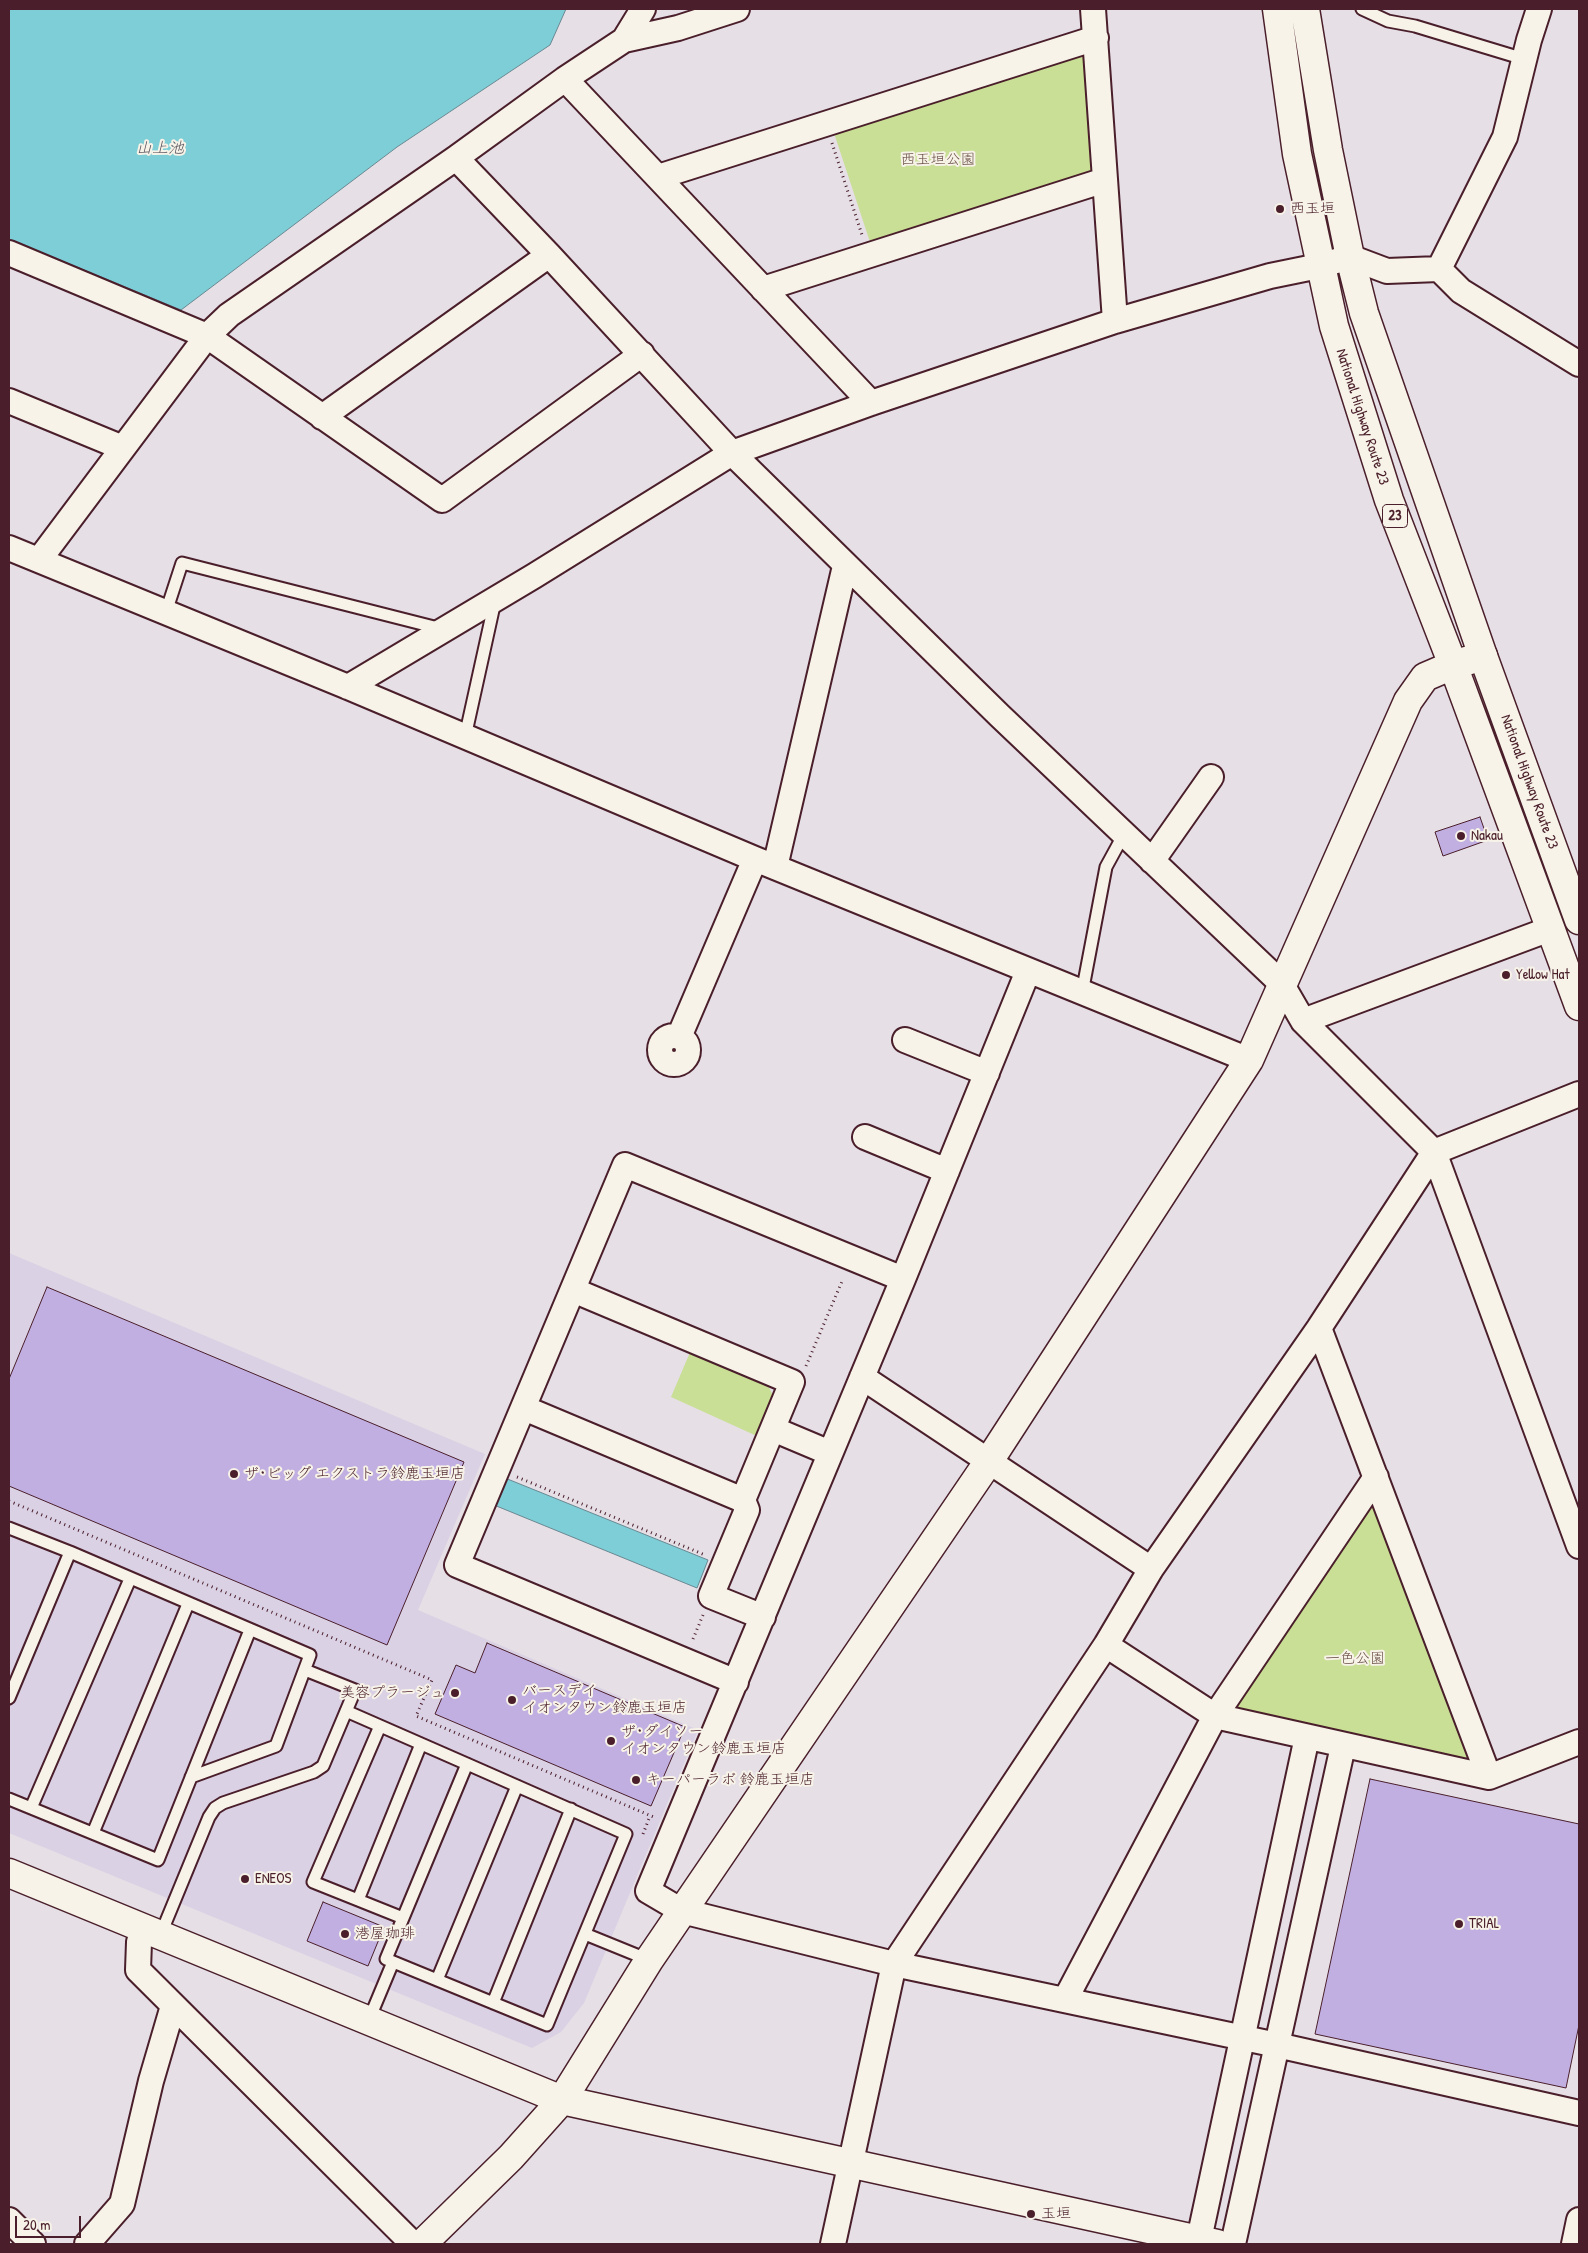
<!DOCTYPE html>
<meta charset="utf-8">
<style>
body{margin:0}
#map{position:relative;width:1588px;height:2253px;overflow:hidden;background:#e6dfe6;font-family:"Patrick Hand",sans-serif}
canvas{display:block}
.frame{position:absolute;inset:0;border:10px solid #4a1f2b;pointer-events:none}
.scale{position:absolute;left:15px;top:2216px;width:66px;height:22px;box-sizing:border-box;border:2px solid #4a1f2b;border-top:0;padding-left:6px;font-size:15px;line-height:18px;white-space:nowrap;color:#4a1f2b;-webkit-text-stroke:4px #f7f3e8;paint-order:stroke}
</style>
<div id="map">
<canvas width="1588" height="2253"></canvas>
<div class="frame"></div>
<div class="scale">20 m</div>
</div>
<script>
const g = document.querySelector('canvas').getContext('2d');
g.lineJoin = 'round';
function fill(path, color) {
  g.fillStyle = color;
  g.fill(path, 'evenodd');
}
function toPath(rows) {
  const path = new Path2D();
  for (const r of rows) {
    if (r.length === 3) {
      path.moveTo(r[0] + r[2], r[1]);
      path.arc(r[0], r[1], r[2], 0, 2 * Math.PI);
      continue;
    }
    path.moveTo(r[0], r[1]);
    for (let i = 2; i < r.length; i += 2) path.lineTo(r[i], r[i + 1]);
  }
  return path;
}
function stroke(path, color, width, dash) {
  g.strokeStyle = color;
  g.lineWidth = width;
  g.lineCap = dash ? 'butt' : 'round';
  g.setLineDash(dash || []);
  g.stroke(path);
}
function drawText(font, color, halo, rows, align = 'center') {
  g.font = font + ' "Patrick Hand","Klee One",sans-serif';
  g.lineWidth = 4;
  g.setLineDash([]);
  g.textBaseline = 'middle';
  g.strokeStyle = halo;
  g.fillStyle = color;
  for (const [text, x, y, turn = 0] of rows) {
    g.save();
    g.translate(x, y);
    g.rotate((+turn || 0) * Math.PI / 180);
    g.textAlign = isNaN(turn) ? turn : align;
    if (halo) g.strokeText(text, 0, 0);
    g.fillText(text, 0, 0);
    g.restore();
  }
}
const built = toPath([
 [9,1253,485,1454,418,1610,698,1730,584,2003,561,2032,532,2048,9,1833]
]);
const green = toPath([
 [1079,53,1089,60,1095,167,1086,176,871,245,833,130],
 [691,1350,765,1379,775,1400,759,1437,671,1397],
 [1367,1501,1379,1502,1471,1751,1464,1764,1237,1709,1234,1700]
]);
const water = toPath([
 [9,9,566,9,550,45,397,147,181,310,9,239,9,9],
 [505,1478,708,1560,697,1588,494,1505,505,1478]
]);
const building = toPath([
 [1480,817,1488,840,1443,856,1435,832,1480,817],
 [47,1287,464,1462,387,1645,9,1486,9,1379,47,1287],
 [487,1643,685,1727,651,1806,435,1714,456,1665,475,1673,487,1643],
 [1370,1779,1579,1824,1579,2025,1566,2088,1315,2034,1370,1779],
 [323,1902,384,1927,368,1966,307,1941,323,1902]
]);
const path = toPath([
 [832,143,862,235],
 [806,1366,843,1279],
 [517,1477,705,1555],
 [9,1501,432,1680,416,1716,656,1818],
 [693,1639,703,1615],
 [643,1834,650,1816]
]);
const service = toPath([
 [1362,9,1388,21,1415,26,1524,59],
 [166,612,182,563,442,629],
 [465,737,495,601],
 [1082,993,1106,867,1124,834],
 [9,1528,70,1552,310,1655,276,1746,191,1777],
 [9,1698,70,1552],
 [346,1711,467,1764,517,1786,626,1834,547,2025,386,1959,467,1764],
 [380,1726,313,1882,403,1918],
 [9,1799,158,1860,250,1630],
 [31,1808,130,1579],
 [93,1833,188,1604],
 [358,1900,421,1744],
 [585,1934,649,1960],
 [160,1936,209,1817,215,1808,223,1803,314,1772,323,1766,355,1690,305,1670],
 [437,1980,517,1786],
 [493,2003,571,1809],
 [368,2022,393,1962]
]);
const minor = toPath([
 [1093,9,1115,321],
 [624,40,678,28,737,9],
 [565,79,624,40,643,9],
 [456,158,549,255,732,453,1000,716,1281,983,1303,1021,1434,1152,1579,1546],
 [658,177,1096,38],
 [9,253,207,336,442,500,642,354],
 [1439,269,1505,137,1529,40,1539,9],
 [763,289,1105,180],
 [9,401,123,448],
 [322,417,549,255],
 [9,548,348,687,755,859,1249,1060],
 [39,560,207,336,229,315,456,158,565,79,871,403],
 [348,687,534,576,732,453,871,403,1115,321,1270,276,1319,266,1350,257,1387,271,1439,269,1461,291,1579,364],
 [1152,861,1211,777],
 [775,867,845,566],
 [1028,971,903,1279,648,1891,682,1911,894,1964,1277,2045,1579,2113],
 [1303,1021,1550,929],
 [674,1050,14],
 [679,1037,755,859],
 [905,1040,987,1073],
 [865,1137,947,1171],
 [573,1290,792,1382,743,1500,747,1510,711,1596,763,1617],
 [1319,1328,1489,1777],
 [862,1377,1151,1569],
 [524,1408,743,1500],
 [773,1429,830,1453],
 [1106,1645,1215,1716,1489,1777,1579,1742],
 [736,1682,457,1565,625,1165,903,1279],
 [143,1928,139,1942,138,1970,413,2244],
 [1065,2000,1215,1716,1376,1477],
 [9,2220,33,2244],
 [87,2244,122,2204,151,2081,173,2006],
 [833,2244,894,1964,1106,1645,1151,1569,1319,1328,1434,1152,1579,1094],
 [1198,2244,1307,1737],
 [1233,2244,1343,1746],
 [1574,2244,1579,2220]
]);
const tertiary = toPath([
 [9,1873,562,2100,1217,2244],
 [422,2244,511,2157,562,2100,649,1960,989,1461,1249,1060,1408,701,1425,677,1453,665,1483,656]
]);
const trunk = toPath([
 [1277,9,1297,154,1334,326,1389,500,1453,665,1579,1006],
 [1305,9,1328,150,1350,257,1364,313,1483,656,1579,920]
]);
const markers = [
 [1280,209,5,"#4a1f2b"],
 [1461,836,5,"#4a1f2b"],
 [1506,975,5,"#4a1f2b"],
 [234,1474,5,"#4a1f2b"],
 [455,1693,5,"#4a1f2b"],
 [512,1700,5,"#4a1f2b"],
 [611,1741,5,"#4a1f2b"],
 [636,1780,5,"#4a1f2b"],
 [245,1879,5,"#4a1f2b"],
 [1459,1924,5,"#4a1f2b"],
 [345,1934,5,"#4a1f2b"],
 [1031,2214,5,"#4a1f2b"]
];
const shields = [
 [1395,516,25]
];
const shieldNames = [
 ["23",1395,516]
];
const parkNames = [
 ["西玉垣公園",938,160],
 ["一色公園",1355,1659]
];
const poiNames = [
 ["西玉垣",1290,209],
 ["Nakau",1471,836],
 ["Yellow Hat",1516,975],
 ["ザ･ビッグ エクストラ鈴鹿玉垣店",244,1474],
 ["バースデイ",522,1691],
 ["イオンタウン鈴鹿玉垣店",522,1708],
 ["美容プラージュ",445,1693,"right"],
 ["ザ･ダイソー",621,1732],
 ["イオンタウン鈴鹿玉垣店",621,1749],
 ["キーパーラボ 鈴鹿玉垣店",646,1780],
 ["ENEOS",255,1879],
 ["TRIAL",1469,1924],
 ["港屋珈琲",355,1934],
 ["玉垣",1041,2214]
];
const streetNames = [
 ["National Highway Route 23",1362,417,72],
 ["National Highway Route 23",1529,782,70]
];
const waterNames = [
 ["山上池",160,149]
];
fill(built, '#dbd1e4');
fill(green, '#c9df95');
fill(water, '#7dced6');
stroke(water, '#698892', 1);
fill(building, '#c0afe0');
stroke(building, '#4a1f2b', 1);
stroke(service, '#4a1f2b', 15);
stroke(minor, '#4a1f2b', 28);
stroke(tertiary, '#4a1f2b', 31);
stroke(trunk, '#4a1f2b', 31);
stroke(path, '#4a1f2b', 3, [1, 4]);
stroke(service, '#f7f3e8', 11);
stroke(minor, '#f7f3e8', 24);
stroke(tertiary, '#f7f3e8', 28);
stroke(trunk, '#f7f3e8', 28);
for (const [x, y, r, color] of markers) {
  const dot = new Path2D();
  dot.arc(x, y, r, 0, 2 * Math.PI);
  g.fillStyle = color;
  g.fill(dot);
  stroke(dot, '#f7f3e8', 2);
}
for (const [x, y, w] of shields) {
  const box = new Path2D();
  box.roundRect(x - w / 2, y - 11.5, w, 23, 4);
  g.fillStyle = '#f7f3e8';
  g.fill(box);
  stroke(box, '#4a1f2b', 1);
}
drawText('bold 14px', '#4a1f2b', null, shieldNames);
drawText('15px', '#6a4f46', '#f7f3e8', parkNames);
drawText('15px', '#4a1f2b', '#f7f3e8', poiNames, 'left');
drawText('15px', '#4a1f2b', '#f7f3e8', streetNames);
drawText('italic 16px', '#59545e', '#f7f3e8', waterNames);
</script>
